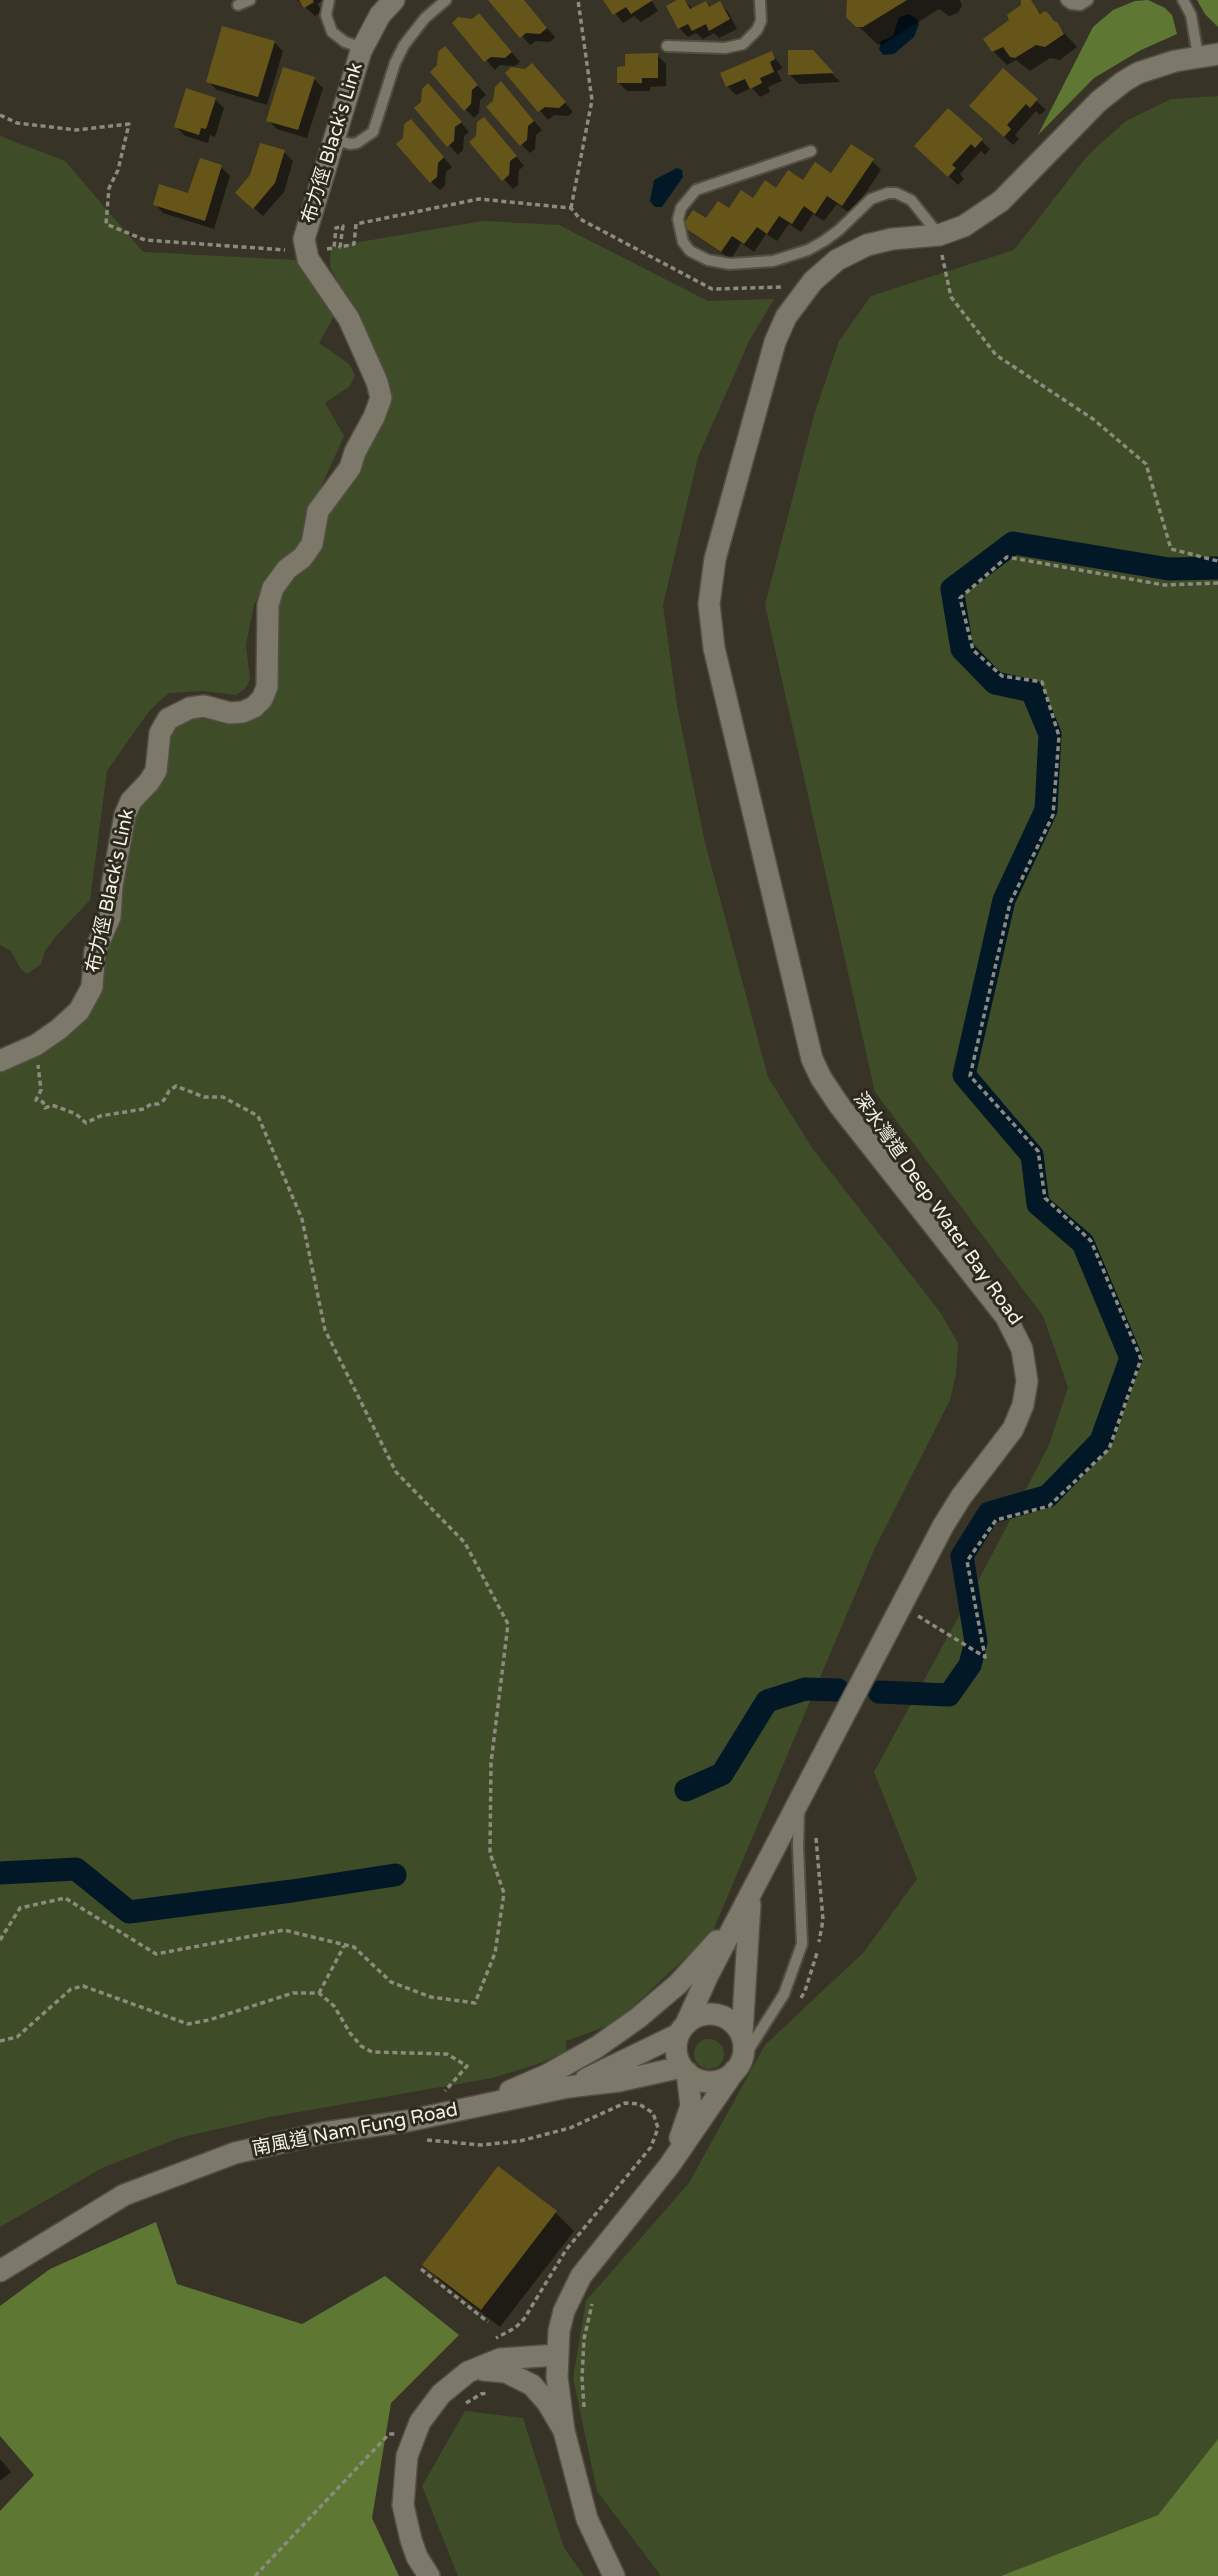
<!DOCTYPE html>
<meta charset="utf-8">
<style>
body{margin:0}
canvas{display:block;background:#373326}
</style>
<canvas width="1218" height="2576"></canvas>
<script>
const g = document.querySelector('canvas').getContext('2d');
g.lineJoin = 'round';
function fill(path, color) {
  g.fillStyle = color;
  g.fill(path, 'evenodd');
}
function toPath(rows) {
  const path = new Path2D();
  for (const r of rows) {
    if (r.length === 3) {
      path.moveTo(r[0] + r[2], r[1]);
      path.arc(r[0], r[1], r[2], 0, 2 * Math.PI);
      continue;
    }
    path.moveTo(r[0], r[1]);
    for (let i = 2; i < r.length; i += 2) path.lineTo(r[i], r[i + 1]);
  }
  return path;
}
function stroke(path, color, width, dash) {
  g.strokeStyle = color;
  g.lineWidth = width;
  g.lineCap = dash ? 'butt' : 'round';
  g.setLineDash(dash || []);
  g.stroke(path);
}
function drawText(font, color, halo, rows, align = 'center') {
  g.font = font + ' "Varela Round","Noto Sans TC",sans-serif';
  g.lineWidth = 6;
  g.setLineDash([]);
  g.textBaseline = 'middle';
  g.strokeStyle = halo;
  g.fillStyle = color;
  for (const [text, x, y, turn = 0] of rows) {
    g.save();
    g.translate(x, y);
    g.rotate((+turn || 0) * Math.PI / 180);
    g.textAlign = isNaN(turn) ? turn : align;
    if (halo) g.strokeText(text, 0, 0);
    g.fillText(text, 0, 0);
    g.restore();
  }
}
const green = toPath([
 [1218,96,1218,2439,1158,2515,1001,2576,661,2576,597,2491,573,2378,586,2301,689,2183,765,2045,864,1952,917,1879,874,1772,984,1570,1049,1445,1068,1387,1043,1316,875,1092,765,605,814,415,839,341,871,296,1014,250,1088,155,1126,121,1171,99],
 [0,136,65,161,143,252,295,260,301,265,334,316,319,343,349,364,355,375,350,386,325,403,344,436,312,507,307,529,291,555,278,564,254,604,246,645,250,680,245,689,236,695,202,691,169,693,151,709,132,735,107,771,90,900,56,936,45,951,41,964,27,974,20,968,11,951,0,945],
 [482,221,559,225,708,301,774,299,749,341,698,457,663,605,677,706,705,843,768,1077,812,1148,940,1312,958,1343,956,1374,950,1400,874,1550,712,1933,615,2023,566,2041,566,2052,535,2065,492,2078,270,2117,179,2138,102,2168,0,2227,0,1066,84,1011,129,816,164,734,184,715,257,710,272,605,319,529,377,420,354,314,330,267,331,247],
 [709,2054,15],
 [465,2411,523,2418,564,2548,584,2576,458,2576,422,2486]
]);
const forest = toPath([
 [1148,0,1165,8,1172,15,1177,34,1141,50,1094,78,1038,135,1093,27,1113,10,1135,1],
 [1197,0,1218,0,1218,27,1205,14],
 [156,2222,177,2284,302,2324,385,2276,459,2335,391,2403,372,2518,399,2576,0,2576,0,2511,34,2475,0,2436,0,2306,50,2269],
 [1218,2439,1218,2576,1001,2576,1158,2515]
]);
const water = toPath([
 [909,14,917,19,919,24,914,37,894,54,883,55,879,49,881,41,893,36,899,17],
 [677,168,682,170,683,177,662,207,655,207,650,201,654,180]
]);
const shadow = toPath([
 [297,0,324,0,317,4,322,11,315,16],
 [491,0,523,0,555,37,550,42,536,41,530,45],
 [605,0,651,0,658,11,641,22,634,16,623,23],
 [681,0,684,0,693,9,705,3,711,8,720,3,728,12,737,29,719,38,714,33,703,39,696,33,688,37,679,28],
 [849,0,960,0,962,6,958,13,949,16,939,9,882,45,877,44,848,16],
 [1024,0,1028,0,1042,15,1047,14,1077,47,1060,60,1050,58,1030,71,1016,60,1007,65,993,51,1023,6],
 [454,23,488,24,520,62,515,66,500,65,495,70],
 [274,42,283,51,267,105,217,90,208,81],
 [812,52,840,82,799,84,790,75],
 [771,53,783,68,777,71,782,81,768,87,770,92,760,97,752,88,736,95,727,86],
 [657,55,666,64,666,86,650,87,650,91,627,91,618,82],
 [454,58,486,95,480,100,479,113,474,118,465,109],
 [1003,70,1046,110,1040,115,1036,111,1015,135,1019,139,1013,145,980,115],
 [508,73,541,74,573,112,568,116,554,115,548,120],
 [314,79,323,88,307,138,277,129,268,120],
 [510,93,542,130,536,135,535,149,530,153,521,144],
 [437,94,469,132,464,136,463,150,458,155,416,109],
 [215,99,224,108,215,137,210,135,208,143,185,136,176,127],
 [493,128,524,166,519,170,518,185,513,189,471,142],
 [420,130,452,167,446,172,445,186,440,190,431,182],
 [981,140,990,149,985,155,981,151,960,174,964,179,958,185,925,154],
 [284,152,293,161,284,192,263,216,246,201,252,176],
 [872,161,881,170,851,214,837,204,824,221,813,214,801,232,789,224,777,241,766,234,754,252,741,243,731,259,693,234,685,225,706,221,777,190,831,176],
 [221,167,230,176,214,229,163,213,155,204,189,196],
 [498,2168,556,2213,574,2231,500,2327,443,2283,424,2265],
 [0,2459,11,2472,0,2481]
]);
const canal = toPath([
 [879,1692,949,1695,970,1665,976,1642,962,1556,989,1513,1048,1496,1101,1441,1131,1358,1083,1243,1038,1204,1032,1155,964,1075,1004,900,1046,810,1050,734,1032,691,995,683,962,649,952,589,1013,543,1169,569,1218,568],
 [686,1790,722,1774,767,1701,805,1689,838,1690],
 [0,1873,76,1869,129,1912,292,1891,395,1875]
]);
const building = toPath([
 [299,0,313,0,314,2,304,8],
 [488,0,524,0,547,28,540,34,526,33,520,38],
 [603,0,653,0,631,14,626,7,613,15],
 [677,0,685,0,690,9,706,1,709,7,720,1,730,19,709,31,706,24,692,31,688,24,678,29,666,6],
 [847,0,907,0,863,27,856,27,846,17],
 [1021,0,1031,0,1040,14,1045,11,1048,13,1054,21,1057,22,1064,34,1045,47,1036,45,1015,58,1010,57,1003,47,992,52,983,39,1009,20,1007,15,1021,5],
 [479,13,512,52,505,58,491,57,484,62,452,23,458,17,472,19],
 [222,26,275,41,258,97,206,82],
 [445,46,478,85,472,90,471,104,464,111,430,72,437,65,438,52],
 [788,50,813,50,834,73,788,75],
 [772,51,775,59,770,62,774,72,760,78,762,83,750,89,745,79,726,87,720,73],
 [658,53,658,78,642,78,642,83,617,83,617,67,625,66,625,54],
 [532,63,566,102,559,108,545,107,538,112,505,73,511,67,525,69],
 [283,67,315,77,298,130,266,121],
 [1003,68,1038,99,1030,108,1026,104,1007,125,1011,129,1004,137,969,106],
 [501,81,534,121,528,126,527,140,520,146,486,107,493,101,495,87],
 [428,83,462,122,455,127,454,141,447,147,414,108,421,102,422,89],
 [186,88,216,98,206,129,201,128,199,135,174,127],
 [948,108,983,139,975,148,971,144,952,165,956,168,948,177,914,146],
 [484,117,517,156,510,161,509,175,502,181,469,142,476,136,477,122],
 [411,119,444,157,438,163,437,177,430,183,396,144,403,138,404,124],
 [260,143,285,150,275,183,253,209,235,193,250,175],
 [851,144,874,159,842,206,827,196,815,214,804,206,792,224,779,216,767,234,757,227,744,244,732,236,721,252,682,226,693,210,706,218,718,201,729,208,741,190,753,198,765,180,776,188,788,170,803,180,815,162,831,173],
 [200,158,222,165,205,221,153,205,159,184,188,193],
 [498,2166,557,2211,481,2310,422,2265]
]);
const path = toPath([
 [0,115,17,123,76,130,129,124,118,170,109,188,106,224,145,240,285,250],
 [571,208,592,100,578,0],
 [327,249,334,248,336,228,343,226,340,247,354,244,356,224,479,199,571,208,580,219,712,289,782,287],
 [942,255,951,297,996,355,1093,419,1146,464,1171,549,1218,561],
 [918,1616,985,1657,967,1561,996,1520,1049,1506,1109,1449,1141,1359,1091,1241,1045,1198,1038,1151,970,1076,1010,903,1053,815,1059,736,1042,682,1002,676,973,650,960,598,1007,557,1164,585,1218,583],
 [816,1838,823,1920,819,1942],
 [0,1940,20,1908,65,1898,156,1954,284,1930,354,1947,391,1982,431,1997,475,2003,495,1953,504,1893,490,1853,491,1763,508,1624,465,1543,396,1472,325,1330,302,1219,258,1116,223,1097,204,1097,176,1086,169,1091,164,1100,158,1104,151,1104,144,1109,100,1116,86,1123,76,1114,52,1105,45,1108,43,1102,36,1100,41,1090,38,1065],
 [319,1993,344,1946],
 [801,1998,805,1991,817,1953],
 [0,2041,17,2037,71,1989,83,1986,188,2024,209,2020,293,1993,319,1993,334,2006,350,2033,361,2046,372,2052,447,2054,467,2066,445,2091],
 [427,2140,481,2145,520,2141,570,2128,625,2103,639,2104,653,2113,658,2128,651,2147,566,2250,524,2319,515,2328,496,2338],
 [421,2269,488,2322],
 [466,2403,481,2394,488,2393],
 [584,2407,582,2378,584,2339,592,2304],
 [255,2576,389,2434,395,2434]
]);
const lane = toPath([
 [329,0,326,15,332,32,345,42,363,48],
 [1066,0,1071,4,1080,5,1088,0],
 [1183,0,1191,15,1198,56],
 [238,5,250,0],
 [667,46,725,48,743,44,757,30,761,21,760,0],
 [334,139,350,144,357,143,373,132,395,63,404,45,425,18,446,0],
 [811,151,696,190,681,208,678,219,683,242,690,251,708,260,730,264,773,261,808,250,824,241,839,230,871,199,888,193,896,193,911,200,939,235],
 [742,2060,784,1994,802,1944,798,1846,799,1810]
]);
const street = toPath([
 [0,1061,36,1045,59,1029,79,1011,92,987,95,951,110,917,112,886,125,815,131,801,149,782,156,771,160,733,168,719,190,708,204,706,230,713,243,712,254,707,262,699,267,687,268,605,273,588,287,569,302,558,312,544,318,511,350,468,355,452,374,417,381,398,377,382,349,319,308,259,304,239,361,51,380,15,394,0],
 [483,2370,506,2372,532,2385,547,2402,563,2429],
 [429,2576,417,2557,411,2540,403,2505,407,2456,420,2422,441,2394,468,2372,500,2359,557,2355]
]);
const secondary = toPath([
 [710,2048,34],
 [686,2024,707,1977,943,1526,961,1497,1013,1429,1023,1405,1027,1381,1022,1349,1006,1317,839,1105,821,1078,812,1059,714,648,709,604,715,559,775,342,786,317,813,281,837,260,867,245,892,239,939,235,964,226,1001,201,1099,101,1123,82,1138,73,1175,61,1218,54],
 [742,2034,750,1904],
 [586,2079,679,2034],
 [510,2091,547,2075,597,2047,638,2018,678,1984,717,1941],
 [680,2138,691,2106,687,2072],
 [0,2271,124,2195,235,2153,323,2133,407,2121,568,2087,619,2081,682,2067],
 [614,2576,587,2519,564,2431,557,2377,559,2331,564,2311,581,2276,669,2166,735,2070]
]);
const streetNames = [
 ["布力徑 Black's Link",333,143,-73],
 ["布力徑 Black's Link",111,891,-78],
 ["深水灣道 Deep Water Bay Road",937,1209,55],
 ["南風道 Nam Fung Road",355,2130,-11]
];
fill(green, '#3e4d27');
fill(forest, '#5e7834');
fill(water, '#031826');
fill(shadow, '#0007');
stroke(canal, '#031826', 23);
fill(building, '#665519');
stroke(lane, '#514e43', 14);
stroke(street, '#514e43', 24);
stroke(secondary, '#514e43', 24);
stroke(path, '#8d8a7f', 3.5, [5, 3.5]);
stroke(lane, '#7c786a', 10);
stroke(street, '#7c786a', 21);
stroke(secondary, '#7c786a', 21);
drawText('19px', '#f4f1e9', '#2c291d', streetNames);
</script>
